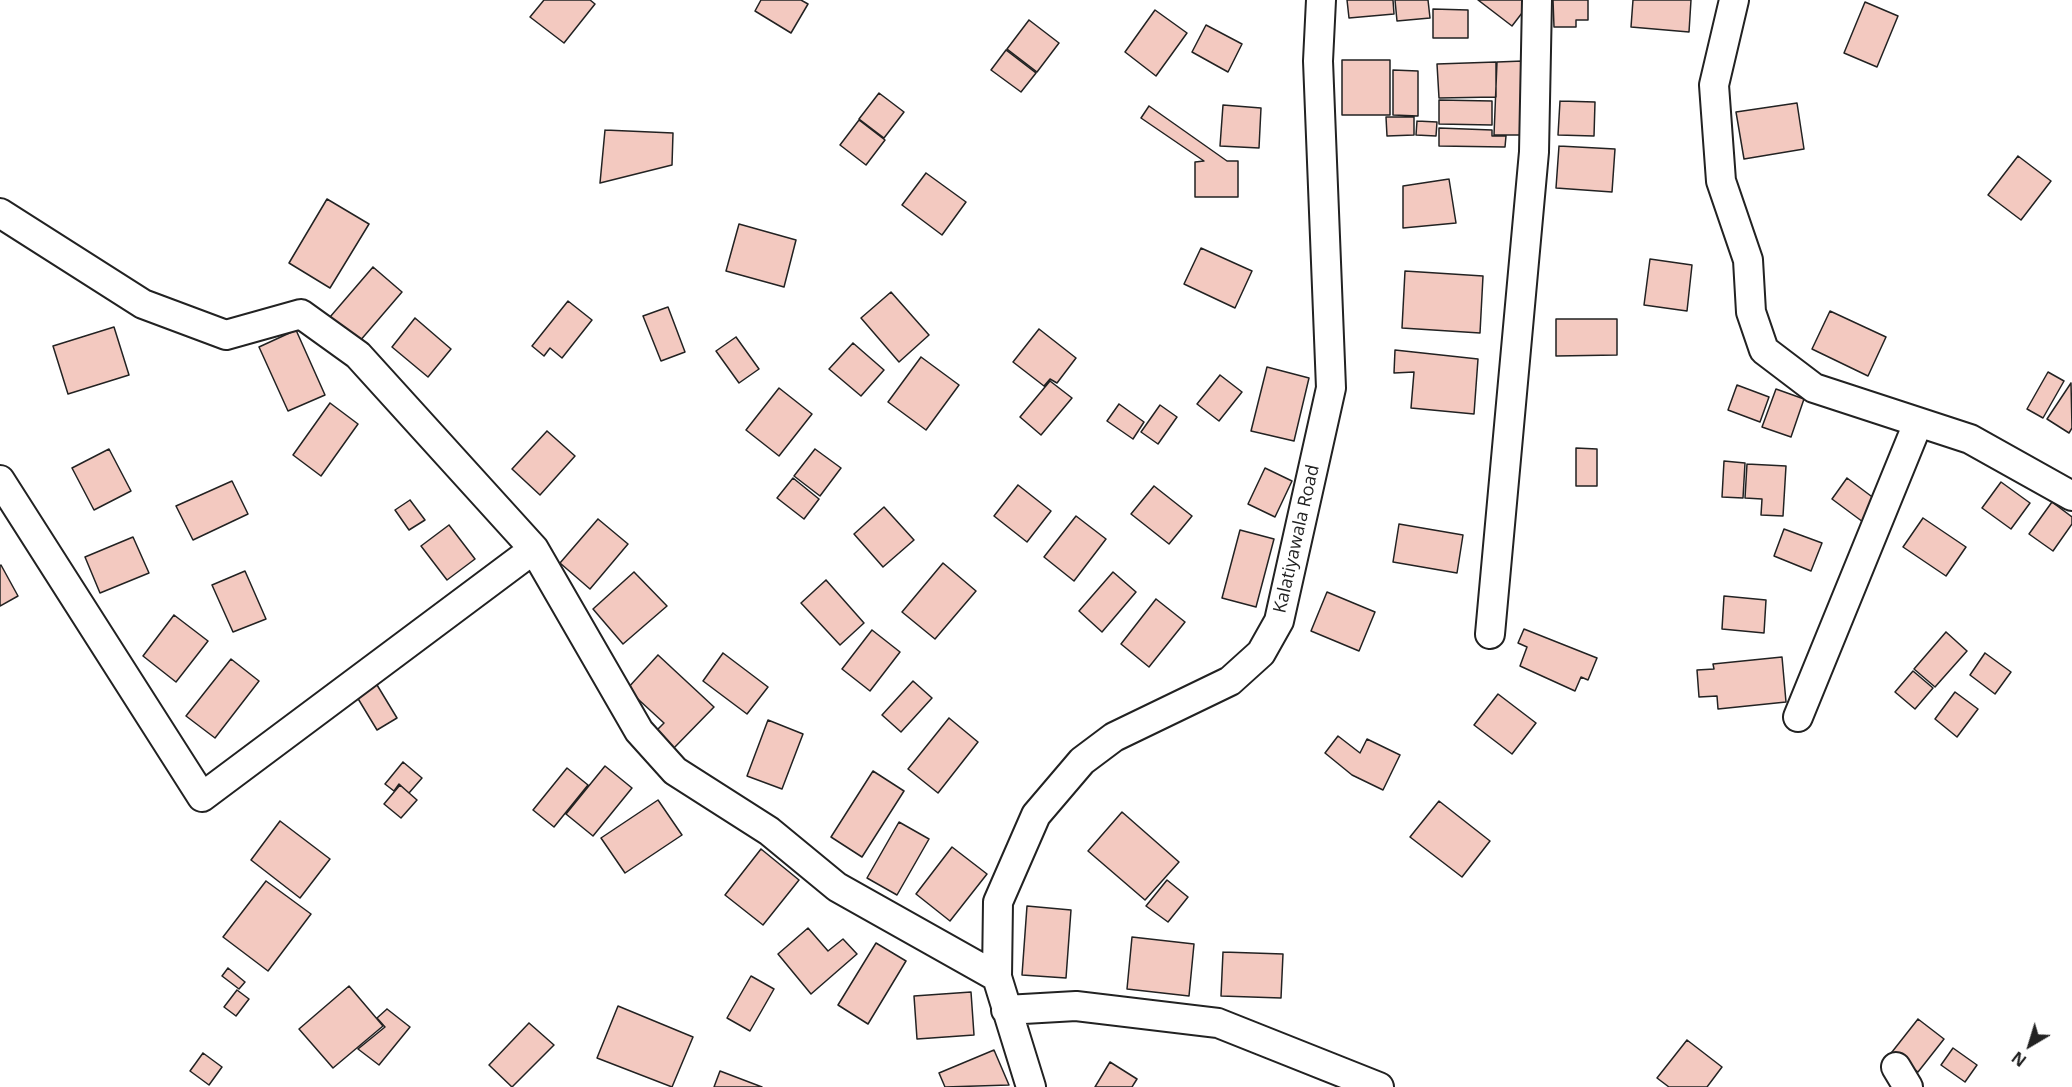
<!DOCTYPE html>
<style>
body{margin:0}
#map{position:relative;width:2072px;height:1087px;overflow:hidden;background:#fff;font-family:"Open Sans",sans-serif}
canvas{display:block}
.north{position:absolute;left:2000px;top:1015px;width:60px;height:60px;-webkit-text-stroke:4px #fff;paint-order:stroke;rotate:218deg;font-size:16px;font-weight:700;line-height:24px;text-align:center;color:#222}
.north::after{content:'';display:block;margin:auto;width:21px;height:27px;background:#222;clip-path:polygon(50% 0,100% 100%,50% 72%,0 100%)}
</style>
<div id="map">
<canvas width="2072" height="1087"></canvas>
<div class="north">N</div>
</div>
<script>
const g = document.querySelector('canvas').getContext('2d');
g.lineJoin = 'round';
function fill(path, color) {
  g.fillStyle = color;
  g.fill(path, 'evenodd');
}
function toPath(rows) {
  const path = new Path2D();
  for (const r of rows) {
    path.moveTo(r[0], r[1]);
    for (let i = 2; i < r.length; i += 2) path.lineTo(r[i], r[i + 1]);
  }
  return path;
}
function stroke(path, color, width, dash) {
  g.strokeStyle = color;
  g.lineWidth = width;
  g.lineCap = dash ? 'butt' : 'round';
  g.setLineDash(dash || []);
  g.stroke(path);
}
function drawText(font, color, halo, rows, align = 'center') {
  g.font = font + ' "Open Sans",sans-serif';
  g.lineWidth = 4.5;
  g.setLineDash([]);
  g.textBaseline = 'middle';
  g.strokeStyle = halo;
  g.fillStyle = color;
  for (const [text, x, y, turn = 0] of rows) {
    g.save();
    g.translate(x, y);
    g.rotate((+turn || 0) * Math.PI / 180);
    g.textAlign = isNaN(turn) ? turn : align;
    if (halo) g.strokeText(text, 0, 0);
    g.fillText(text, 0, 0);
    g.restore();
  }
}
const building = toPath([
 [544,0,590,0,595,4,564,43,530,17,544,0],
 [761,0,801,0,808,4,791,33,755,11,761,0],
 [1347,0,1393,0,1394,14,1349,18,1347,0],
 [1395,0,1428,0,1430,18,1397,21,1395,0],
 [1478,0,1532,0,1512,26,1478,0],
 [1553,0,1588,0,1588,20,1576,20,1576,27,1554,27,1553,0],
 [1633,0,1691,0,1689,32,1631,27,1633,0],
 [1865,2,1898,16,1877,67,1844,53,1865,2],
 [1433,9,1468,10,1468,38,1433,38,1433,9],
 [1155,10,1187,33,1156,76,1125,52,1155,10],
 [1029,20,1059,43,1037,72,1007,49,1029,20],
 [1206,25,1242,44,1228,72,1192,52,1206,25],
 [1006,50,1036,73,1021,92,991,70,1006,50],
 [1342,60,1390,60,1390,115,1342,115,1342,60],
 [1523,61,1521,135,1494,135,1497,62,1523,61],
 [1496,62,1496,97,1439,98,1437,64,1496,62],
 [1393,70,1418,71,1418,116,1393,115,1393,70],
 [879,93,904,112,884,138,859,119,879,93],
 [1439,100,1492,101,1492,125,1439,124,1439,100],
 [1560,101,1595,102,1594,136,1558,135,1560,101],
 [1797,103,1804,149,1744,159,1736,112,1797,103],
 [1223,105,1261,108,1259,148,1220,146,1223,105],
 [1149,106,1227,161,1238,161,1238,197,1195,197,1195,162,1204,161,1141,118,1149,106],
 [1386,117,1414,117,1414,135,1387,136,1386,117],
 [859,120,885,140,866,165,840,145,859,120],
 [1417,121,1437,122,1436,136,1416,135,1417,121],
 [1439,128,1492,130,1492,136,1506,136,1505,147,1439,146,1439,128],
 [605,130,673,133,672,165,600,183,605,130],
 [1559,146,1615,149,1612,192,1556,188,1559,146],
 [2018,156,2051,181,2021,220,1988,195,2018,156],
 [926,173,966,202,942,235,902,205,926,173],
 [1449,179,1456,223,1403,228,1403,186,1449,179],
 [327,199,369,224,330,288,289,263,327,199],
 [739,224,796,240,784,287,726,271,739,224],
 [1201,248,1252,271,1235,308,1184,284,1201,248],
 [1650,259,1692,265,1687,311,1644,305,1650,259],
 [373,267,402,292,359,342,330,317,373,267],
 [1405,271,1483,276,1480,333,1402,328,1405,271],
 [891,292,929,335,899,362,861,318,891,292],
 [568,301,592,320,562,358,550,348,544,356,532,346,568,301],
 [668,307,685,352,661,361,643,316,668,307],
 [1830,311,1886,337,1868,376,1812,349,1830,311],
 [415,318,451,349,428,377,392,347,415,318],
 [1556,319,1617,319,1617,355,1556,356,1556,319],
 [114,327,129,375,68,394,53,346,114,327],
 [1039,329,1076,358,1057,383,1050,379,1044,386,1013,362,1039,329],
 [296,330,325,395,288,411,259,347,296,330],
 [736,337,759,369,739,383,716,351,736,337],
 [853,343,884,370,861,396,829,369,853,343],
 [1395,350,1478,359,1474,414,1411,408,1414,372,1394,373,1395,350],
 [921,357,959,385,926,430,888,402,921,357],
 [1267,367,1309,378,1294,441,1251,431,1267,367],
 [2048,372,2064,381,2043,418,2027,409,2048,372],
 [1220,375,1242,392,1219,421,1197,404,1220,375],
 [1050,381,1072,398,1041,435,1020,417,1050,381],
 [2071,383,2072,428,2069,433,2047,419,2071,383],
 [1737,385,1769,397,1760,422,1728,410,1737,385],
 [779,388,812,414,779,456,746,430,779,388],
 [1776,389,1804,399,1791,437,1762,427,1776,389],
 [330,403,358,424,321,476,293,455,330,403],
 [1119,404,1144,422,1133,439,1107,421,1119,404],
 [1160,405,1177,417,1158,444,1141,432,1160,405],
 [547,431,575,456,540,495,512,469,547,431],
 [1576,448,1597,449,1597,486,1576,486,1576,448],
 [109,449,131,491,94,510,72,468,109,449],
 [815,449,841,468,820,496,794,476,815,449],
 [1724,461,1745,463,1743,498,1722,497,1724,461],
 [1747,464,1786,466,1783,516,1761,515,1762,499,1745,498,1747,464],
 [1265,468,1292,481,1275,517,1248,504,1265,468],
 [793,478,819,499,804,519,777,498,793,478],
 [1847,478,1879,502,1863,522,1832,499,1847,478],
 [232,481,248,514,193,540,176,506,232,481],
 [2001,482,2030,503,2011,529,1982,508,2001,482],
 [1018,485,1051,511,1027,542,994,516,1018,485],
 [1154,486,1192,516,1169,544,1131,514,1154,486],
 [410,500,425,520,409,530,395,510,410,500],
 [2052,502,2072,517,2072,524,2053,551,2029,534,2052,502],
 [884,507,914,540,883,567,854,534,884,507],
 [1076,516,1106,539,1074,581,1044,557,1076,516],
 [1923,518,1966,547,1946,576,1903,547,1923,518],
 [598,519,628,544,590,589,560,563,598,519],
 [1399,524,1463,535,1457,573,1393,562,1399,524],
 [449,525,475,559,447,580,421,546,449,525],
 [1784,529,1822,543,1811,571,1774,556,1784,529],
 [1240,530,1274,539,1256,607,1222,598,1240,530],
 [133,537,149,573,100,593,85,557,133,537],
 [943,563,976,591,935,639,902,612,943,563],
 [1,565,18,596,0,606,0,566,1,565],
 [245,571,266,619,233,632,212,585,245,571],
 [634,572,667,606,623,644,593,609,634,572],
 [1113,572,1136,592,1102,632,1079,611,1113,572],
 [826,580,864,623,840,645,801,603,826,580],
 [1327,592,1375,612,1359,651,1311,631,1327,592],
 [1724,596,1766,600,1764,633,1722,629,1724,596],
 [1156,599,1185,622,1149,667,1121,644,1156,599],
 [174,615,208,641,176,682,143,656,174,615],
 [1524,629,1597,658,1588,680,1581,677,1575,691,1520,666,1527,647,1518,643,1524,629],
 [872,630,900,652,870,691,842,669,872,630],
 [1946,632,1967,651,1935,687,1914,669,1946,632],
 [723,653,768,687,747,714,703,681,723,653],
 [1985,653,2011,672,1995,694,1970,675,1985,653],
 [658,655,714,707,671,751,653,734,664,723,627,689,658,655],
 [1782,657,1786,702,1718,709,1717,696,1699,697,1697,670,1714,669,1713,664,1782,657],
 [231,659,259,681,215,738,186,716,231,659],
 [1913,671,1933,688,1915,709,1895,692,1913,671],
 [371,675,397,718,377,730,351,687,371,675],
 [913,681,932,698,901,732,882,715,913,681],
 [1955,692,1978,709,1957,737,1935,719,1955,692],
 [1498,694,1536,723,1512,754,1474,725,1498,694],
 [949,718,978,742,938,793,908,769,949,718],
 [768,720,803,734,782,789,747,776,768,720],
 [1338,736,1360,753,1367,739,1400,755,1383,790,1352,775,1325,753,1338,736],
 [403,762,422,778,409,793,399,784,394,791,385,784,403,762],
 [605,766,632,788,593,836,566,814,605,766],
 [567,768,588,785,554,827,533,810,567,768],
 [873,771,904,791,862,857,831,837,873,771],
 [400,785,417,800,401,818,384,804,400,785],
 [658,800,682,835,625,873,601,838,658,800],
 [1439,801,1490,841,1462,877,1410,837,1439,801],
 [1122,812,1179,862,1145,900,1088,851,1122,812],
 [280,821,330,859,300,898,251,860,280,821],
 [899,822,929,839,897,895,867,878,899,822],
 [952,847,987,874,950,921,916,894,952,847],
 [761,849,799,880,763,925,725,895,761,849],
 [1167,880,1188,897,1168,922,1146,906,1167,880],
 [266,881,311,914,268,971,223,937,266,881],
 [1027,906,1071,910,1066,978,1022,975,1027,906],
 [808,928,828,951,843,939,857,954,811,994,778,954,808,928],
 [1132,937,1194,944,1189,996,1127,989,1132,937],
 [876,943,906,961,868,1024,838,1005,876,943],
 [1223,952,1283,954,1281,998,1221,996,1223,952],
 [228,968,245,982,239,989,222,976,228,968],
 [751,976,774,989,750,1031,727,1018,751,976],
 [349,986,383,1026,333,1068,299,1029,349,986],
 [237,990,249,999,236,1016,224,1007,237,990],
 [971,992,974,1035,917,1039,914,996,971,992],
 [618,1006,693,1037,672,1087,597,1058,618,1006],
 [387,1009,410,1027,379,1065,358,1049,385,1027,377,1018,387,1009],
 [1918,1019,1944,1039,1918,1072,1892,1052,1918,1019],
 [529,1023,554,1045,512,1087,489,1065,529,1023],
 [1687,1040,1722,1067,1707,1087,1669,1087,1657,1078,1687,1040],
 [1953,1048,1977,1065,1965,1082,1941,1065,1953,1048],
 [994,1050,1009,1085,945,1087,939,1073,994,1050],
 [203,1053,222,1067,209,1085,190,1071,203,1053],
 [1110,1062,1137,1079,1132,1087,1095,1087,1110,1062],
 [720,1071,762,1087,714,1087,720,1071]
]);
const minor = toPath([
 [1734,0,1714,85,1721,181,1748,260,1751,312,1764,350,1814,388,1970,439,2072,496],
 [0,213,143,304,226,335,301,314,358,355,534,549,639,731,675,771,769,831,837,887,997,977],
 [0,480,202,797,534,549],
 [1490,634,1534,152,1537,0],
 [1798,717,1918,423],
 [1006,1010,1076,1006,1218,1023,1379,1087],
 [1896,1067,1908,1087],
 [1031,1087,997,977,998,902,1036,815,1082,761,1114,737,1230,681,1261,653,1279,621,1331,388,1318,61,1321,0]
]);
const streetNames = [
 ["Kalatiyawala Road",1297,539,-77]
];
fill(building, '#f3c9c0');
stroke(building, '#222', 1.5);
stroke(minor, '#222', 32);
stroke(minor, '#fff', 28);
drawText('18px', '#222', '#fff', streetNames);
</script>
